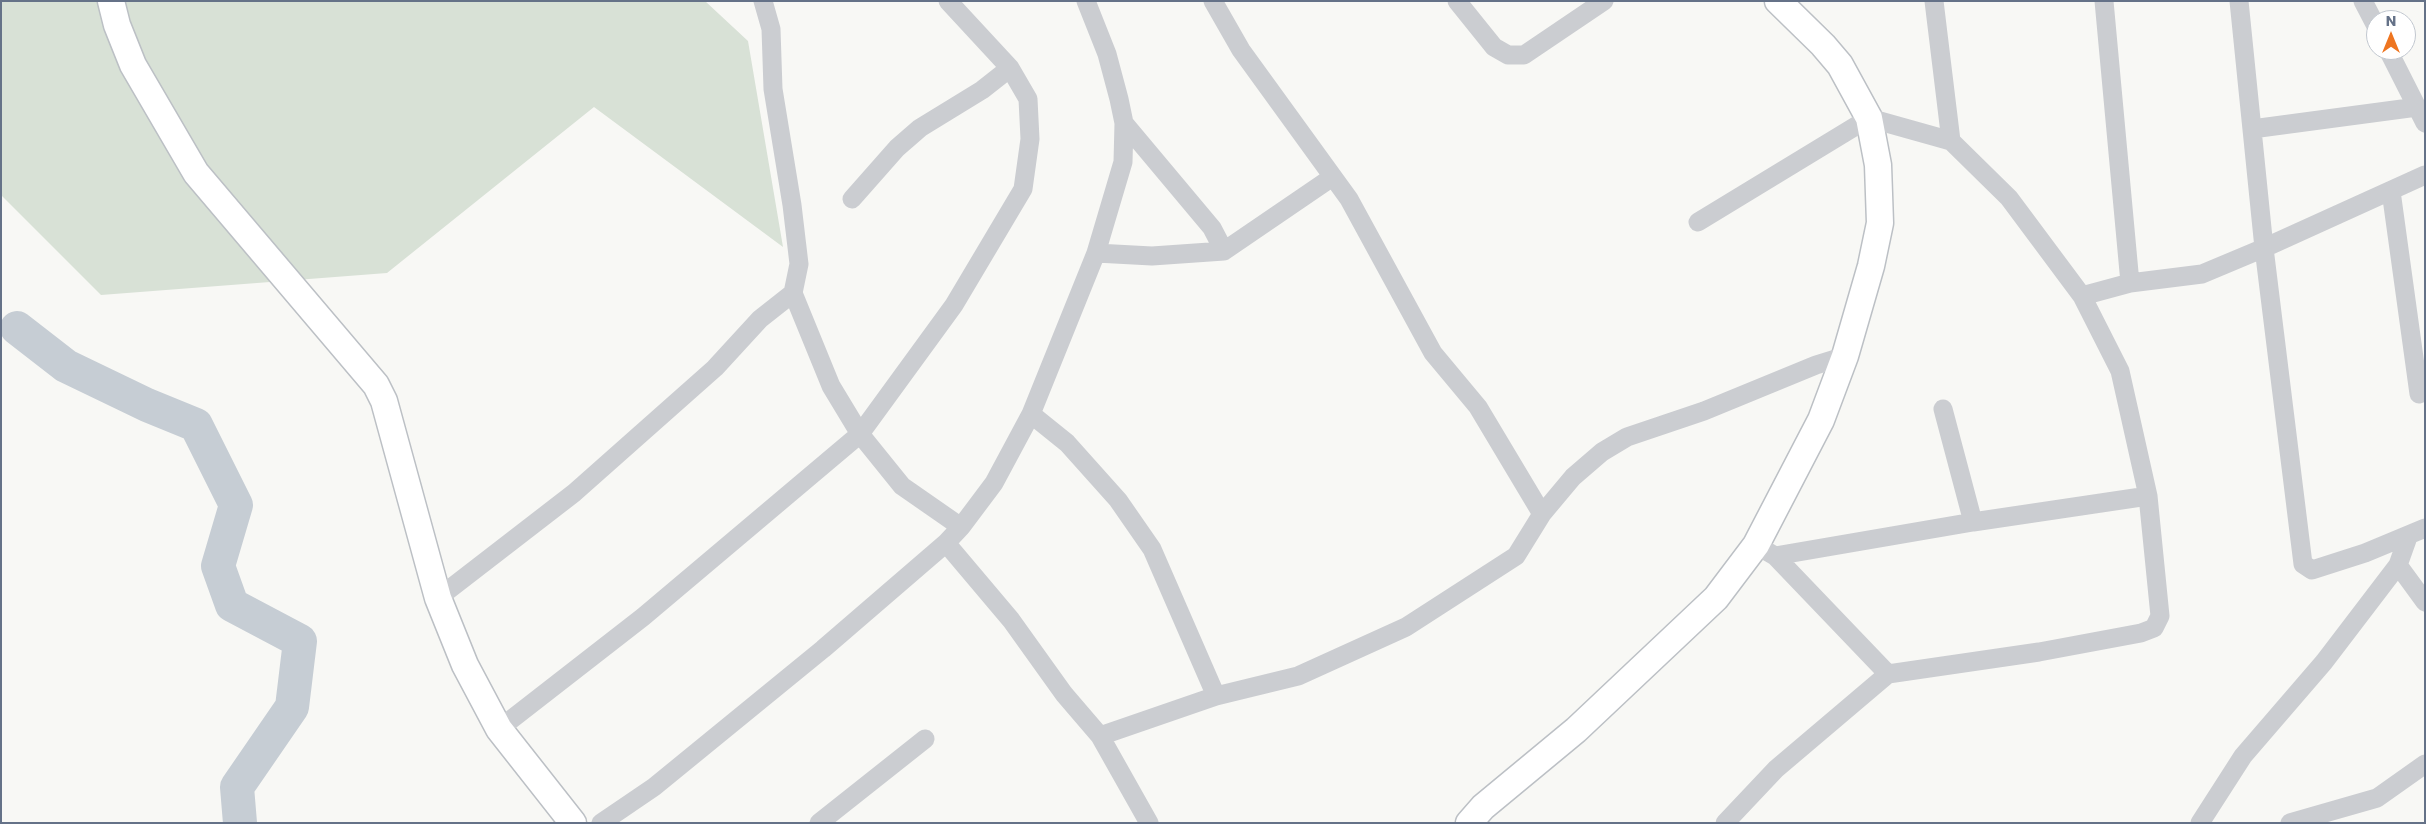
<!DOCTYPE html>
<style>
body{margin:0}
#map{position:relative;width:2426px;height:824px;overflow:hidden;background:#f8f8f5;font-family:Poppins,sans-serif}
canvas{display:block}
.frame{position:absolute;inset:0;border:2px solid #657288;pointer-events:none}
.north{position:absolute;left:2366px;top:10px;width:50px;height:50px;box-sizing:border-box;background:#fff;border:1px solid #c1c7cf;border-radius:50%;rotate:0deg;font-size:14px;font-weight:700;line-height:20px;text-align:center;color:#657288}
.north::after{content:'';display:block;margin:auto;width:18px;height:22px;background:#ee7520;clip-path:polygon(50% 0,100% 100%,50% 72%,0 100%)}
</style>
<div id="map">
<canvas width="2426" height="824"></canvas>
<div class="frame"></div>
<div class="north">N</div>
</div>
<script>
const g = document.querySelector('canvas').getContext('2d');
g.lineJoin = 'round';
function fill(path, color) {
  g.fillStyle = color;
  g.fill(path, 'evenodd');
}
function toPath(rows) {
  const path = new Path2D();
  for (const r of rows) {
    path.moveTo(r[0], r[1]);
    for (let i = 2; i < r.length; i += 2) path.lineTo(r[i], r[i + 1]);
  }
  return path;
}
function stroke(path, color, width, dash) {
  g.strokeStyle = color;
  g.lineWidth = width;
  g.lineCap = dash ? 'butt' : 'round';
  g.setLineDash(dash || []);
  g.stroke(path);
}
const green = toPath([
 [1,1,705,1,748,41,783,247,594,107,387,273,101,295,1,195]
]);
const river = toPath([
 [17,328,66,366,147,405,196,425,236,505,218,566,232,605,300,641,292,707,237,787,240,823]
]);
const street = toPath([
 [763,1,771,29,773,89,792,205,799,264,793,293,831,386,860,434,902,486,961,527,994,483,1031,414,1096,253,1123,162,1124,123,1119,99,1107,54,1086,1],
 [1213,1,1241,50,1349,199,1433,353,1478,407,1542,514],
 [1457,1,1494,47,1508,55,1524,55,1604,1],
 [1934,1,1951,141],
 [2104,1,2130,283],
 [2239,1,2264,248,2303,564,2312,570,2365,553,2425,528],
 [2363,1,2376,26],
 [2388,50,2425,123],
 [1124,123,1212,228,1224,251],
 [2252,129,2417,107],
 [2391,191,2419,394],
 [852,199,897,148,920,128,982,90,1010,68],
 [1698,222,1869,118,1951,141,2009,198,2082,296,2120,371,2148,496,2160,616,2154,628,2141,633,2039,652,1888,674,1776,769,1725,823],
 [1096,253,1152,256,1224,251,1331,178],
 [2082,296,2130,283,2202,274,2264,248,2425,175],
 [1943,409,1973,522],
 [1031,414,1067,443,1118,500,1152,549,1216,696],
 [946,543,1011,620,1064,694,1100,736,1149,823],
 [1756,545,1775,556,1973,522,2148,496],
 [1775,556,1888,674],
 [2398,565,2425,602],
 [438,598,574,493,715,368,760,319,793,293],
 [499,729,643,617,860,434,954,305,1023,189,1030,139,1028,99,1010,68,948,1],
 [1100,736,1216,696,1298,676,1406,627,1516,556,1542,514,1573,477,1602,452,1627,437,1704,411,1816,365,1845,356],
 [601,823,654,787,823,649,946,543,961,527],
 [819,823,925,739],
 [2200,823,2243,756,2324,662,2398,565,2408,537],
 [2290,823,2377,798,2425,764]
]);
const secondary = toPath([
 [111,1,117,25,133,65,196,173,376,385,384,401,438,598,465,665,499,729,573,823],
 [1469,823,1483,807,1576,730,1716,598,1756,545,1821,420,1845,356,1871,266,1880,223,1878,165,1869,118,1840,65,1823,45,1778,1]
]);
fill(green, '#d8e1d6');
stroke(river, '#c6cdd4', 34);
stroke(secondary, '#bcc0c5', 29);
stroke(street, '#cbcdd1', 19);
stroke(secondary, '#fff', 26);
</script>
